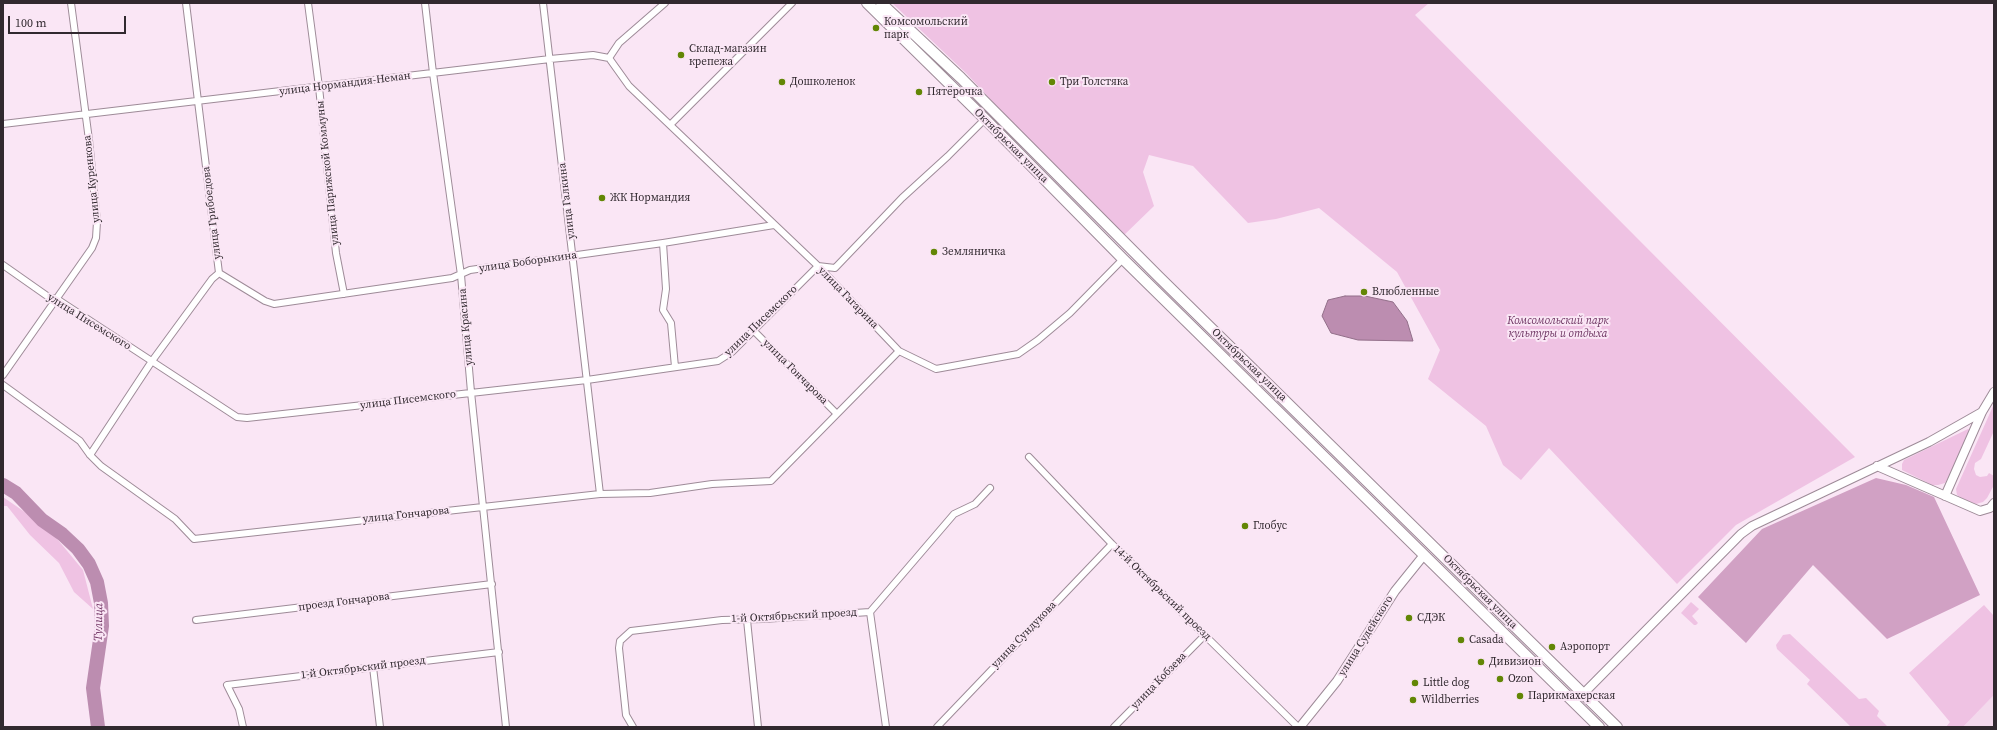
<!DOCTYPE html>
<meta charset="utf-8">
<style>
body{margin:0}
#map{position:relative;width:1997px;height:730px;overflow:hidden;background:#fae6f5;font-family:"Source Serif 4",serif}
canvas{display:block}
.frame{position:absolute;inset:0;border:4px solid #31292f;pointer-events:none}
.scale{position:absolute;left:8px;top:16px;width:118px;height:18px;box-sizing:border-box;border:2px solid #31292f;border-top:0;padding-left:5px;font-size:12px;line-height:14px;white-space:nowrap;color:#31292f;-webkit-text-stroke:3px #fae6f5;paint-order:stroke}
</style>
<div id="map">
<canvas width="1997" height="730"></canvas>
<div class="frame"></div>
<div class="scale">100 m</div>
</div>
<script>
const g = document.querySelector('canvas').getContext('2d');
g.lineJoin = 'round';
function fill(path, color) {
  g.fillStyle = color;
  g.fill(path, 'evenodd');
}
function toPath(rows) {
  const path = new Path2D();
  for (const r of rows) {
    path.moveTo(r[0], r[1]);
    for (let i = 2; i < r.length; i += 2) path.lineTo(r[i], r[i + 1]);
  }
  return path;
}
function stroke(path, color, width, dash) {
  g.strokeStyle = color;
  g.lineWidth = width;
  g.lineCap = dash ? 'butt' : 'round';
  g.setLineDash(dash || []);
  g.stroke(path);
}
function drawText(font, color, halo, rows, align = 'center') {
  g.font = font + ' "Source Serif 4",serif';
  g.lineWidth = 4;
  g.setLineDash([]);
  g.textBaseline = 'middle';
  g.strokeStyle = halo;
  g.fillStyle = color;
  for (const [text, x, y, turn = 0] of rows) {
    g.save();
    g.translate(x, y);
    g.rotate((+turn || 0) * Math.PI / 180);
    g.textAlign = isNaN(turn) ? turn : align;
    if (halo) g.strokeText(text, 0, 0);
    g.fillText(text, 0, 0);
    g.restore();
  }
}
const built = toPath([
 [1994,695,1994,727,1963,727]
]);
const green = toPath([
 [892,3,1429,3,1415,15,1855,457,1736,525,1677,584,1549,448,1521,480,1503,465,1486,426,1428,379,1440,350,1397,272,1319,208,1276,219,1248,223,1193,166,1149,155,1143,172,1154,206,1120,239,967,74],
 [1994,404,1994,431,1981,459,1975,463,1974,469,1976,475,1980,477,1987,476,1989,473,1994,476,1994,485,1987,498,1983,502,1976,504,1961,498,1957,495,1956,489],
 [1968,429,1970,430,1950,474,1945,483,1938,485,1932,485,1902,470,1902,464,1904,460],
 [3,497,48,528,83,570,93,609,74,592,59,563,30,535,7,506,3,506],
 [1691,602,1699,609,1692,616,1698,623,1696,625,1694,625,1681,613],
 [1984,605,1994,616,1994,695,1963,727,1946,727,1950,722,1909,673],
 [1790,634,1859,699,1866,698,1879,711,1877,716,1888,727,1851,727,1807,684,1810,680,1777,649,1776,645,1779,641,1783,635]
]);
const forest = toPath([
 [1876,478,1906,485,1934,497,1980,595,1887,639,1813,565,1746,643,1698,597,1762,529]
]);
const water = toPath([
 [1345,296,1365,296,1393,302,1407,321,1413,341,1358,340,1331,333,1322,316,1328,300,1345,296]
]);
const river = toPath([
 [3,485,16,493,42,520,62,534,78,549,89,564,97,582,101,603,102,626,93,688,98,727]
]);
const minor = toPath([
 [308,3,319,87,336,253,344,294],
 [425,3,433,73,461,275,471,392,506,727],
 [543,3,600,494],
 [609,58,629,86,818,266,899,351,936,369,1018,354,1038,340,1070,313,1123,259],
 [3,124,550,59,593,55,609,58,619,43,665,3],
 [670,125,792,3],
 [663,243,666,289,663,310,671,323,675,367],
 [3,265,50,298,57,299,237,417,247,418,587,380,718,361,732,352,818,266,835,268,902,198,948,156,985,119],
 [219,273,265,301,274,304,452,278,470,270,663,243,774,225],
 [754,331,836,413],
 [3,375,92,248,96,238,97,222,89,140,71,3],
 [3,385,80,441,90,455,101,466,175,519,194,539,600,494,650,493,712,484,771,481,899,351],
 [90,455,152,361,212,279,219,273,186,3],
 [1029,457,1112,544,1298,727],
 [870,612,886,727],
 [196,620,492,584],
 [747,620,758,727],
 [373,667,380,727],
 [243,727,239,709,227,685,499,652],
 [633,727,626,715,619,648,620,641,631,631,722,620,763,619,870,612,954,514,975,504,990,488],
 [937,727,1112,544],
 [1114,727,1204,636]
]);
const tertiary = toPath([
 [1877,466,1980,511,1990,508,1994,503],
 [1945,496,1982,412,1994,392],
 [1583,694,1741,534,1752,526,1929,442,1982,412],
 [1300,727,1337,681,1395,591,1424,555]
]);
const primary = toPath([
 [867,3,985,119,1123,259,1599,727],
 [881,3,961,78,1158,276,1617,727]
]);
const markers = [
 [876,28,4,"#628605"],
 [681,55,4,"#628605"],
 [782,82,4,"#628605"],
 [1052,82,4,"#628605"],
 [919,92,4,"#628605"],
 [602,198,4,"#628605"],
 [934,252,4,"#628605"],
 [1364,292,4,"#628605"],
 [1245,526,4,"#628605"],
 [1409,618,4,"#628605"],
 [1461,640,4,"#628605"],
 [1552,647,4,"#628605"],
 [1481,662,4,"#628605"],
 [1500,679,4,"#628605"],
 [1415,683,4,"#628605"],
 [1520,696,4,"#628605"],
 [1413,700,4,"#628605"]
];
const poiNames = [
 ["Комсомольский",884,22],
 ["парк",884,35],
 ["Склад-магазин",689,49],
 ["крепежа",689,62],
 ["Дошколенок",790,82],
 ["Три Толстяка",1060,82],
 ["Пятёрочка",927,92],
 ["ЖК Нормандия",610,198],
 ["Земляничка",942,252],
 ["Влюбленные",1372,292],
 ["Глобус",1253,526],
 ["СДЭК",1417,618],
 ["Casada",1469,640],
 ["Аэропорт",1560,647],
 ["Дивизион",1489,662],
 ["Ozon",1508,679],
 ["Little dog",1423,683],
 ["Парикмахерская",1528,696],
 ["Wildberries",1421,700]
];
const streetNames = [
 ["улица Нормандия-Неман",345,84,-7],
 ["Октябрьская улица",1011,146,45],
 ["улица Парижской Коммуны",328,173,-96],
 ["улица Куренкова",92,179,-96],
 ["улица Галкина",567,201,-97],
 ["улица Грибоедова",212,213,-97],
 ["улица Боборыкина",528,262,-8],
 ["улица Гагарина",848,298,46],
 ["улица Писемского",761,321,-44],
 ["улица Писемского",89,322,32],
 ["улица Красина",466,327,-95],
 ["Октябрьская улица",1249,365,44],
 ["улица Гончарова",795,372,45],
 ["улица Писемского",408,400,-7],
 ["улица Гончарова",406,515,-6],
 ["Октябрьская улица",1480,592,45],
 ["14-й Октябрьский проезд",1162,593,44],
 ["проезд Гончарова",344,602,-7],
 ["1-й Октябрьский проезд",794,616,-3],
 ["улица Сундукова",1024,635,-46],
 ["улица Судейского",1366,636,-58],
 ["1-й Октябрьский проезд",363,668,-7],
 ["улица Кобзева",1159,681,-46]
];
const parkNames = [
 ["Комсомольский парк",1558,321],
 ["культуры и отдыха",1558,334]
];
const waterNames = [
 ["Тулица",99,622,-89]
];
fill(built, '#f3d9ec');
fill(green, '#efc2e3');
fill(forest, '#d1a1c4');
fill(water, '#bc8db0');
stroke(water, '#926f89', 1);
stroke(river, '#bc8db0', 14);
stroke(minor, '#9e8b98', 8);
stroke(tertiary, '#9e8b98', 10);
stroke(primary, '#9e8b98', 12);
stroke(minor, '#fff', 6);
stroke(tertiary, '#fff', 8);
stroke(primary, '#fff', 10);
for (const [x, y, r, color] of markers) {
  const dot = new Path2D();
  dot.arc(x, y, r, 0, 2 * Math.PI);
  g.fillStyle = color;
  g.fill(dot);
  stroke(dot, '#fae6f5', 1.5);
}
drawText('11px', '#31292f', '#fae6f5', poiNames, 'left');
drawText('11px', '#31292f', '#fae6f5', streetNames);
drawText('italic 11px', '#6c3260', '#fae6f5', parkNames);
drawText('italic 12px', '#783d6b', '#fae6f5', waterNames);
</script>
